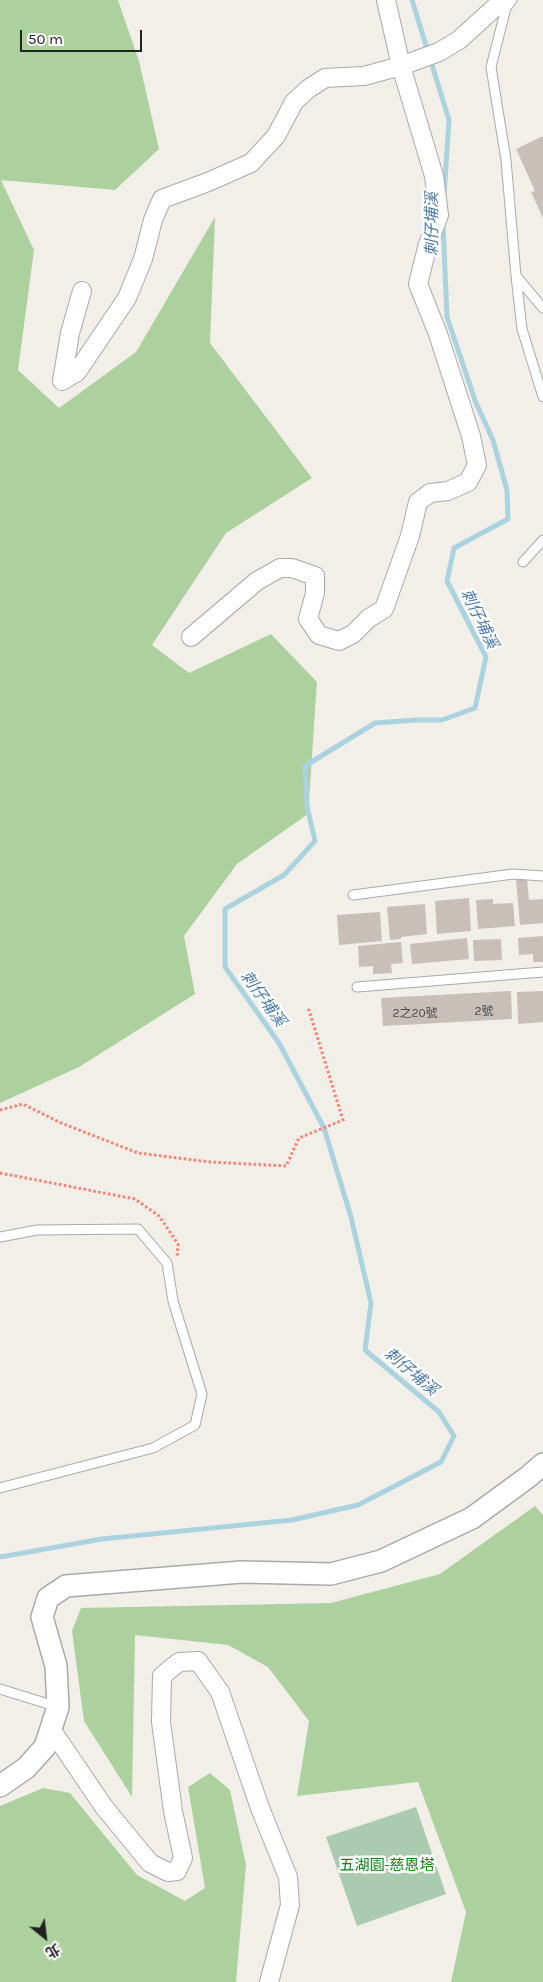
<!DOCTYPE html>
<meta charset="utf-8">
<style>
body{margin:0}
#map{position:relative;width:543px;height:1982px;overflow:hidden;background:#f2efe9;font-family:Karla,"Noto Sans TC",sans-serif}
canvas{display:block}
.north{position:absolute;left:20px;top:1912px;width:50px;height:50px;-webkit-text-stroke:4px #fff;paint-order:stroke;rotate:151deg;font-size:14px;font-weight:700;line-height:20px;text-align:center;color:#222}
.north::after{content:'';display:block;margin:auto;width:18px;height:22px;background:#222;clip-path:polygon(50% 0,100% 100%,50% 72%,0 100%)}
.scale{position:absolute;left:20px;top:30px;width:122px;height:22px;box-sizing:border-box;border:2px solid #222;border-top:0;padding-left:6px;font-size:15px;line-height:18px;white-space:nowrap;color:#222;-webkit-text-stroke:4px #fff;paint-order:stroke}
</style>
<div id="map">
<canvas width="543" height="1982"></canvas>
<div class="north">北</div>
<div class="scale">50 m</div>
</div>
<script>
const g = document.querySelector('canvas').getContext('2d');
g.lineJoin = 'round';
function fill(path, color) {
  g.fillStyle = color;
  g.fill(path, 'evenodd');
}
function toPath(rows) {
  const path = new Path2D();
  for (const r of rows) {
    path.moveTo(r[0], r[1]);
    for (let i = 2; i < r.length; i += 2) path.lineTo(r[i], r[i + 1]);
  }
  return path;
}
function stroke(path, color, width, dash) {
  g.strokeStyle = color;
  g.lineWidth = width;
  g.lineCap = dash ? 'butt' : 'round';
  g.setLineDash(dash || []);
  g.stroke(path);
}
function drawText(font, color, halo, rows, align = 'center') {
  g.font = font + ' Karla,"Noto Sans TC",sans-serif';
  g.lineWidth = 5;
  g.setLineDash([]);
  g.textBaseline = 'middle';
  g.strokeStyle = halo;
  g.fillStyle = color;
  for (const [text, x, y, turn = 0] of rows) {
    g.save();
    g.translate(x, y);
    g.rotate((+turn || 0) * Math.PI / 180);
    g.textAlign = isNaN(turn) ? turn : align;
    if (halo) g.strokeText(text, 0, 0);
    g.fillText(text, 0, 0);
    g.restore();
  }
}
const forest = toPath([
 [0,0,118,0,139,61,159,149,115,190,1,180,34,250,18,370,59,408,136,352,215,217,210,343,312,478,226,533,152,645,189,673,271,634,317,682,308,814,237,864,184,936,195,994,79,1067,0,1103],
 [535,1506,543,1515,543,1982,451,1982,466,1912,418,1782,297,1796,309,1721,268,1667,228,1645,135,1635,132,1797,84,1721,72,1631,81,1608,331,1603,440,1574],
 [210,1773,230,1790,246,1865,236,1982,0,1982,0,1806,43,1788,70,1793,137,1875,185,1901,205,1888,188,1787]
]);
const cemetery = toPath([
 [416,1807,446,1894,357,1926,326,1837]
]);
const stream = toPath([
 [412,0,449,120,444,195],
 [0,1557,102,1539,292,1520,358,1505,441,1462,454,1436,439,1412,365,1350,371,1303,351,1217,324,1128,279,1043,225,967,225,909,284,875,315,841,307,806,305,766,375,723,416,720,442,720,475,708,486,657,447,581,454,548,508,519,507,490,493,440,476,403,447,317,443,224]
]);
const building = toPath([
 [543,136,543,218,531,192,535,191,516,149],
 [527,879,529,900,543,899,543,923,520,925,516,880],
 [469,898,471,931,437,934,435,901],
 [493,899,493,904,513,903,515,926,478,929,476,900],
 [425,904,427,934,401,937,401,939,390,940,387,907],
 [380,912,382,941,339,945,337,915],
 [543,936,543,962,533,962,533,954,519,955,518,938],
 [467,938,469,959,412,964,410,944],
 [501,939,502,960,474,961,473,940],
 [401,942,403,963,391,964,392,973,373,974,373,966,359,967,358,946],
 [511,991,512,1019,383,1026,381,998],
 [543,991,543,1022,518,1024,517,992]
]);
const path = toPath([
 [0,1110,23,1104,61,1123,138,1153,210,1162,286,1166,299,1138,343,1120,308,1007],
 [0,1173,135,1199,159,1216,178,1244,177,1257]
]);
const service = toPath([
 [512,0,506,8,491,67,506,160,516,276,543,308],
 [516,276,522,329,543,397],
 [523,562,543,540],
 [353,895,513,874,543,876],
 [357,987,543,972],
 [0,1237,37,1230,138,1229,167,1263,173,1301,202,1394,195,1425,153,1448,0,1488],
 [0,1689,58,1707]
]);
const minor = toPath([
 [82,291,70,333,62,381,77,372,127,298,143,259,153,220,162,199,208,182,251,163,276,136,294,102,308,89,325,78,364,76,401,66,439,52,459,40,503,0],
 [191,637,257,581,280,568,292,568,315,576,315,593,308,619,319,635,339,641,353,634,369,618,384,609,410,536,418,502,430,493,448,491,468,482,477,465,471,436,438,334,418,284,428,244,439,215,434,176,401,66,386,0],
 [51,1729,104,1807,150,1863,168,1872,177,1871,183,1858,173,1811,161,1722,162,1676,179,1662,198,1661,220,1692,260,1808,288,1877,290,1905,269,1982]
]);
const tertiary = toPath([
 [0,1786,26,1768,45,1747,58,1707,56,1666,42,1617,48,1598,66,1586,242,1572,331,1574,381,1561,472,1518,528,1477,543,1464]
]);
const numberNames = [
 ["2號",484,1012],
 ["2之20號",415,1014]
];
const parkNames = [
 ["五湖園-慈恩塔",387,1866]
];
const waterNames = [
 ["刺仔埔溪",432,224,-90],
 ["刺仔埔溪",479,619,64],
 ["刺仔埔溪",263,999,54],
 ["刺仔埔溪",411,1372,40]
];
fill(forest, '#add19e');
fill(cemetery, '#aacbaf');
stroke(stream, '#aad3df', 5);
fill(building, '#c7bfb8');
stroke(service, '#a9a9a9', 11);
stroke(minor, '#a9a9a9', 20);
stroke(tertiary, '#a9a9a9', 24);
stroke(path, '#fa8072', 3, [2.5, 2.5]);
stroke(service, '#fff', 9);
stroke(minor, '#fff', 18);
stroke(tertiary, '#fff', 21);
drawText('12px', '#4b4948', null, numberNames);
drawText('15px', '#0c8416', '#fff', parkNames);
drawText('italic 16px', '#4a7aab', '#fff', waterNames);
</script>
